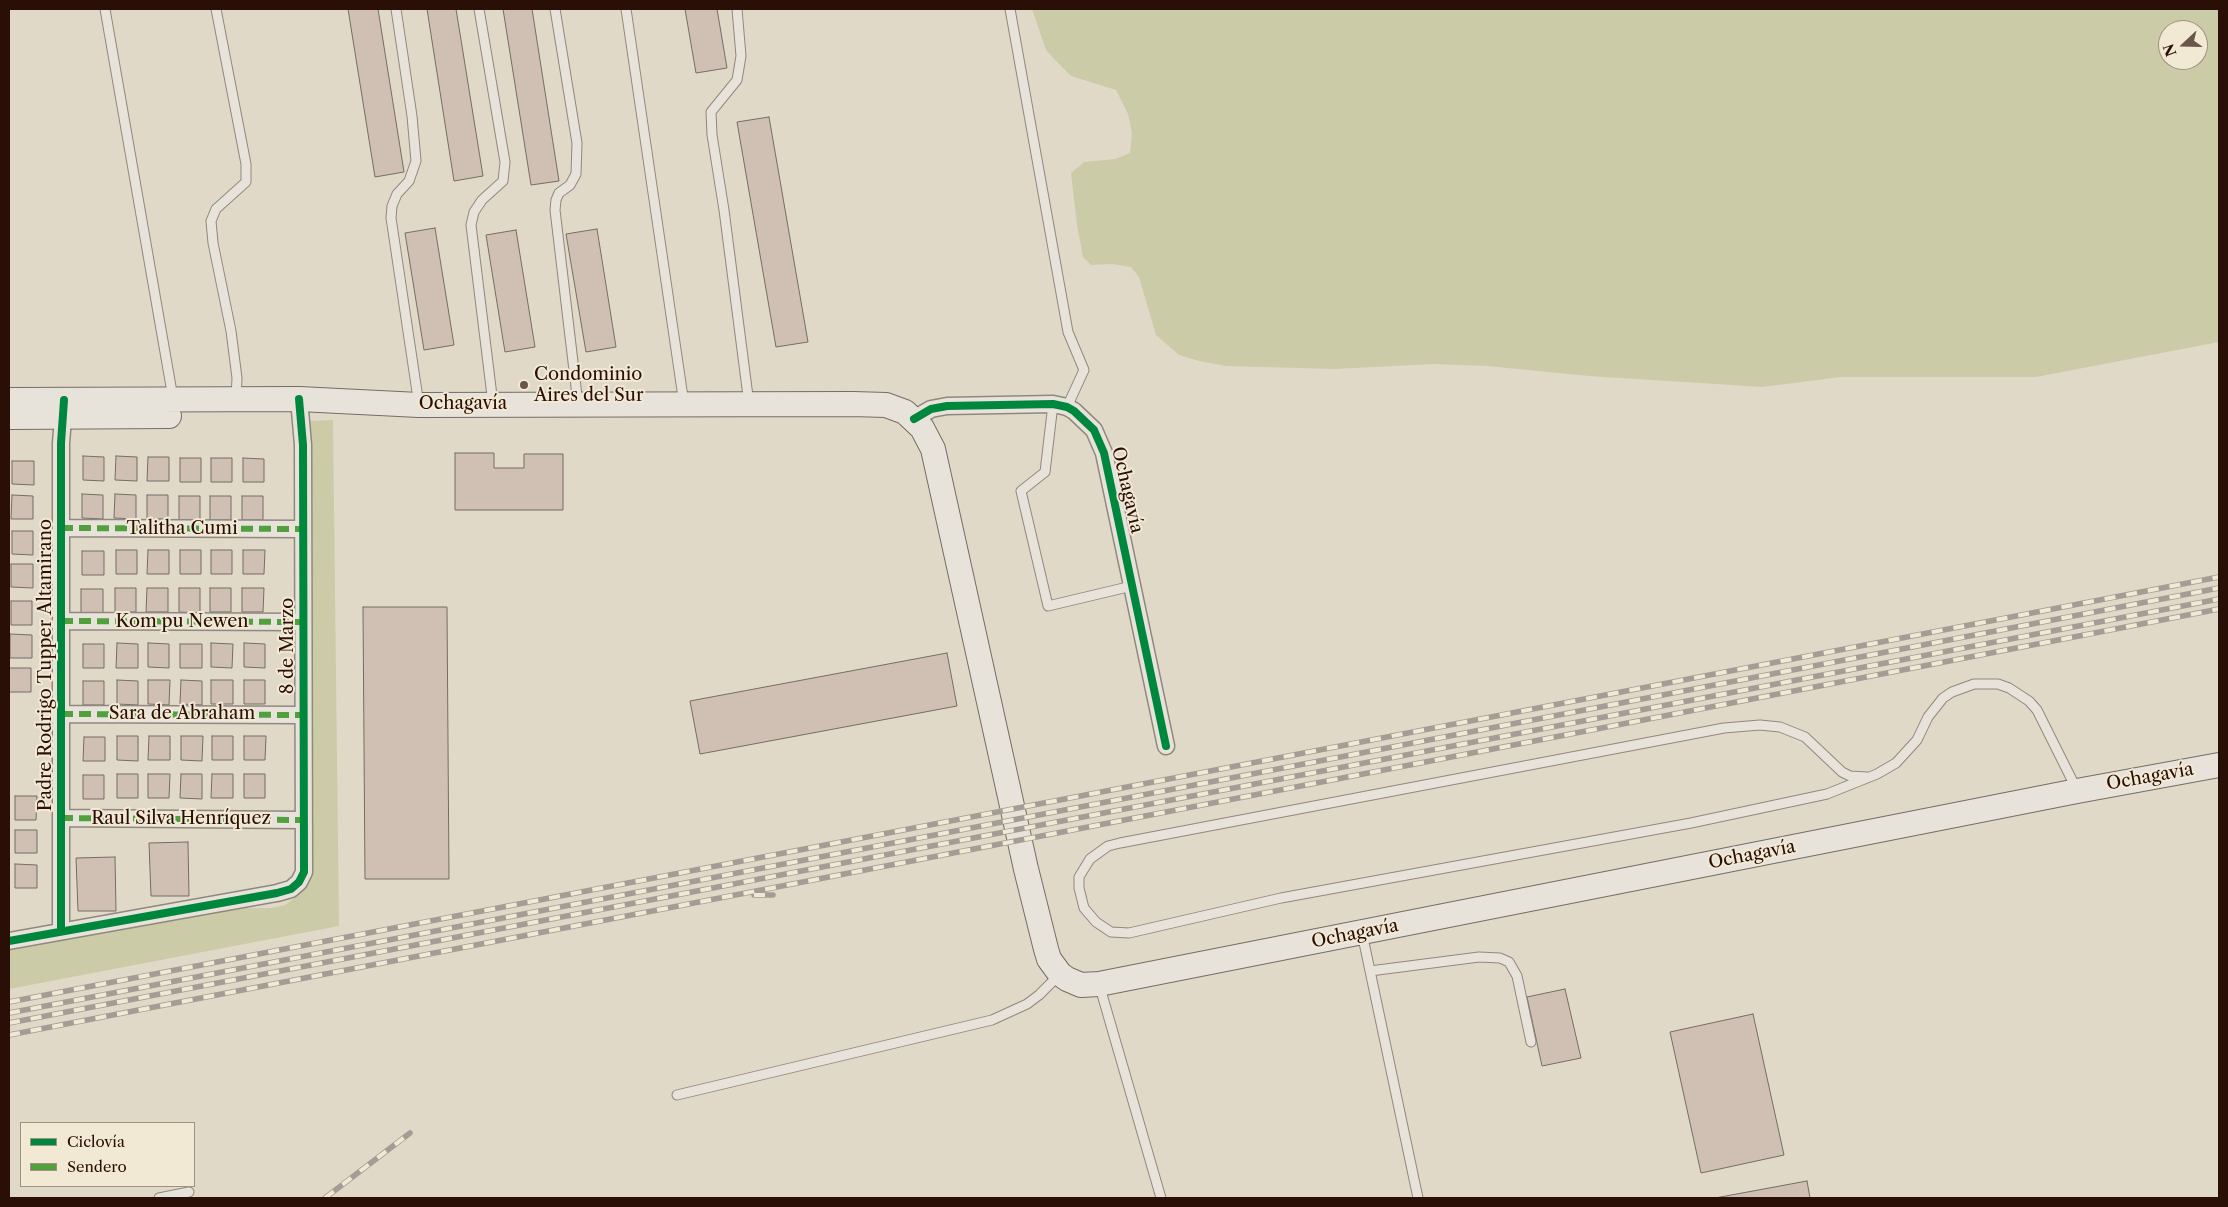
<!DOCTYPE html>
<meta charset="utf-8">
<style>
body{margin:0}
#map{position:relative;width:2228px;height:1207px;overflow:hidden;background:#e0d9c8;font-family:"Libre Caslon Text",serif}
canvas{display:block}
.frame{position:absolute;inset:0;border:10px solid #2a0f06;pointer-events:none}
.legend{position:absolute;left:20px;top:1122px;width:175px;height:65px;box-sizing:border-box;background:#f2e9d4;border:1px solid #a29282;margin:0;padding:6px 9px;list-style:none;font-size:15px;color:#2a0f06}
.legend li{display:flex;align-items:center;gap:10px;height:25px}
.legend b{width:25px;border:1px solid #a29282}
.north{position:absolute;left:2158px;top:20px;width:50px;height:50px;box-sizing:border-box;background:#f2e9d4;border:1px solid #a29282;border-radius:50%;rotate:249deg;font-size:14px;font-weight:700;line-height:20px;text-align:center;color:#2a0f06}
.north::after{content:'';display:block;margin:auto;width:18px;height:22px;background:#6a564a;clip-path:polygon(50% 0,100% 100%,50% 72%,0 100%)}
</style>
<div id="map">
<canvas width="2228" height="1207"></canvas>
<div class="frame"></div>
<ul class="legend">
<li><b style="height:6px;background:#00873e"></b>Ciclovía</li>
<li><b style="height:6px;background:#51a03d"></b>Sendero</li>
</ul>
<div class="north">N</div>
</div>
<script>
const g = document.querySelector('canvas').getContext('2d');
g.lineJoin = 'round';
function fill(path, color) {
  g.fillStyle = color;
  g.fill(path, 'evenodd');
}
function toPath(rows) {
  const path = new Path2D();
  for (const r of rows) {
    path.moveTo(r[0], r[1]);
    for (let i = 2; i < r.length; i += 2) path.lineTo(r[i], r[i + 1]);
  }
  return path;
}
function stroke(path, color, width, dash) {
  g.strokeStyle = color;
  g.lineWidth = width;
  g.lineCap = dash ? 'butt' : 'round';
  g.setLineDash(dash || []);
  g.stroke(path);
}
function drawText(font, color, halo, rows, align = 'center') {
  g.font = font + ' "Libre Caslon Text",serif';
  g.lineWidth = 4;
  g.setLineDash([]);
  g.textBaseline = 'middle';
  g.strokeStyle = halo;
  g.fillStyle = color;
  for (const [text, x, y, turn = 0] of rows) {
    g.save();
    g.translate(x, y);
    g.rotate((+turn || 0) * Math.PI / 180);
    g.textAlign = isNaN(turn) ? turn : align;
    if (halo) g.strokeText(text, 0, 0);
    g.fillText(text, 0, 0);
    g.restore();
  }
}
const green = toPath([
 [1032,9,2219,9,2219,342,2036,377,1841,377,1762,387,1589,376,1487,366,1433,364,1335,369,1226,366,1199,361,1179,355,1156,335,1139,277,1131,267,1112,264,1091,265,1083,257,1077,225,1071,173,1084,162,1115,159,1130,153,1132,133,1128,114,1116,90,1071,76,1056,61,1046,50],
 [2168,30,2198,30,2198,60,2168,60],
 [333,420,339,926,9,989,9,950,228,908,271,908,285,905,296,897,306,881,312,860,309,421]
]);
const building = toPath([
 [348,9,378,9,404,172,375,177,348,9],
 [427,9,456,9,483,176,454,181,427,9],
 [503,9,532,9,559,181,531,185,503,9],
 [685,9,717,9,727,68,696,73,685,9],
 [769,117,808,342,776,347,737,122,769,117],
 [435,228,454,345,424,350,405,233,435,228],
 [597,229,616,347,586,352,566,234,597,229],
 [516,230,535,347,505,352,486,235,516,230],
 [455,453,494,453,494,468,524,468,524,454,563,454,563,510,455,510,455,453],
 [83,456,104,457,104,481,83,480,83,456],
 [116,456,137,457,137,481,115,480,116,456],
 [148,457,169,457,169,481,147,481,148,457],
 [180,458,201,458,201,482,180,482,180,458],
 [211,458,232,458,232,482,211,482,211,458],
 [243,458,264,459,264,482,243,482,243,458],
 [12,461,34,461,34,485,12,484,12,461],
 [82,494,103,495,103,519,82,518,82,494],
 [115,494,136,495,136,519,114,518,115,494],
 [12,495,33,496,33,519,11,519,12,495],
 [147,495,168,495,168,519,147,519,147,495],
 [179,496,200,496,200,520,179,520,179,496],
 [210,496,231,496,231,520,210,520,210,496],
 [242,496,263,496,263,520,242,520,242,496],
 [12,531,33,531,33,555,12,554,12,531],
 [116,550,137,550,137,574,116,574,116,550],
 [148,550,169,550,169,574,147,574,148,550],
 [180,550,201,550,201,574,180,574,180,550],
 [211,550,232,550,232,574,211,574,211,550],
 [243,550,265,550,264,574,243,574,243,550],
 [82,551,104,551,104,575,82,575,82,551],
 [11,564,33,564,33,588,11,587,11,564],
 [115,588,136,588,136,612,115,612,115,588],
 [147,588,168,588,168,612,146,612,147,588],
 [179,588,200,588,200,613,179,612,179,588],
 [210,588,231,588,231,612,210,612,210,588],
 [242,588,264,588,263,612,242,612,242,588],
 [81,589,103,589,103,613,81,613,81,589],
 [11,601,32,601,32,625,11,625,11,601],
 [363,607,447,607,449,879,365,879,363,607],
 [10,634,32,635,32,658,10,658,10,634],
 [117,643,138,644,138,668,116,668,117,643],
 [148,643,169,644,169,668,148,667,148,643],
 [211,643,233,644,232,668,211,667,211,643],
 [244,643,265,644,265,668,244,667,244,643],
 [83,644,104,644,104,668,83,668,83,644],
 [180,644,202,644,202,668,180,668,180,644],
 [947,653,957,706,700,754,690,701,947,653],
 [9,668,31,668,31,692,9,692,9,668],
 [117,680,138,681,138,705,117,704,117,680],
 [148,680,170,680,169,705,148,704,148,680],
 [181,680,202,681,202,705,180,704,181,680],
 [211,680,233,680,233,704,211,704,211,680],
 [244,680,265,680,265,704,244,704,244,680],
 [83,681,104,681,104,705,83,705,83,681],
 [117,736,138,736,138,761,117,760,117,736],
 [149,736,170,736,170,760,148,760,149,736],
 [181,736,203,736,202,761,181,760,181,736],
 [212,736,233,736,233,760,212,760,212,736],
 [244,736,266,736,265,760,244,760,244,736],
 [84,737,105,737,105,761,83,761,84,737],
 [117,774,138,774,138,798,117,798,117,774],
 [148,774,170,774,169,798,148,798,148,774],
 [181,774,202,774,202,799,180,798,181,774],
 [212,774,233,774,233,798,211,798,212,774],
 [244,774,265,774,265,798,244,798,244,774],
 [83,775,104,775,104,799,83,799,83,775],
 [15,796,37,796,36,820,15,820,15,796],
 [15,830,37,830,37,853,15,853,15,830],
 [188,842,189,896,151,896,149,843,188,842],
 [115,857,116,911,78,911,76,858,115,857],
 [15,864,37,865,37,888,15,888,15,864],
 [1565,989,1581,1058,1542,1066,1527,997,1565,989],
 [1753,1014,1784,1155,1701,1173,1670,1032,1753,1014],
 [1807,1181,1810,1198,1715,1198,1807,1181]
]);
const service = toPath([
 [105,9,173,398],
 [216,9,246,164,246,182,216,209,211,221,213,243,231,331,237,378,236,399],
 [396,9,412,116,416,161,409,181,397,194,392,206,391,218,419,405],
 [479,9,505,162,503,181,482,200,474,212,471,225,493,404],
 [555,9,577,143,576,174,570,185,559,193,556,200,555,210,578,404],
 [626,9,684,404],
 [737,9,741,56,737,80,711,112,712,135,724,210,749,404],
 [1010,9,1068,332,1084,370,1067,407],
 [1053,404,1045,472,1021,491,1048,606,1132,586],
 [1867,777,1850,776,1842,772,1805,737,1780,727,1760,725,1724,728,1120,843,1108,846,1090,859,1079,877,1079,888,1084,908,1096,922,1111,932,1129,933,1281,898,1691,823,1827,794,1877,774,1896,763,1917,740,1928,717,1943,698,1952,692,1974,684,1998,684,2009,688,2029,701,2037,710,2077,790],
 [1362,933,1418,1198],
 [1370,971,1479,957,1500,958,1509,962,1517,976,1531,1042],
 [1099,984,1161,1198],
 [677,1095,992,1020,1027,1004,1039,995,1060,974],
 [159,1198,189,1192]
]);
const minor = toPath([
 [914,419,931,409,947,406,1053,404,1067,407,1074,411,1094,430,1104,453,1166,746],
 [61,528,303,529],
 [61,621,303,622],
 [61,714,303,715],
 [61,818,302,820],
 [61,931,61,443,64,406],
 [9,941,277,893,291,889,299,882,304,872,303,445,299,399]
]);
const secondary = toPath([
 [9,400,299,399,419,405,853,404,886,405,905,412,922,428,933,449,1026,869,1046,949,1049,959,1060,974,1067,979,1081,985,1099,984,2077,791,2219,765],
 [9,417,169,416]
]);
const rail = toPath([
 [754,895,773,895],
 [9,1002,2219,577],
 [9,1013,2219,588],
 [9,1023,2219,599],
 [9,1035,2219,609],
 [325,1198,410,1133]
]);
const quiet = toPath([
 [61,528,303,529],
 [61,621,303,622],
 [61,714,303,715],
 [61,818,302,820]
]);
const cycleway = toPath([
 [914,419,931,409,947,406,1053,404,1067,407,1074,411,1094,430,1104,453,1166,746],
 [61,931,61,443,64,400],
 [9,941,277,893,291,889,299,882,304,872,303,445,299,399]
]);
const markers = [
 [524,385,5,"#6a564a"]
];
const poiNames = [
 ["Condominio",534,375],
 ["Aires del Sur",534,396]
];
const streetNames = [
 ["Ochagavía",463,404],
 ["Ochagavía",1127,490,77],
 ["Talitha Cumi",182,529],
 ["Kom pu Newen",182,622],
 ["8 de Marzo",288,646,-90],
 ["Padre Rodrigo Tupper Altamirano",46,665,-90],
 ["Sara de Abraham",182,714],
 ["Ochagavía",2150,777,-10],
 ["Raul Silva Henríquez",181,819],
 ["Ochagavía",1752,855,-11],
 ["Ochagavía",1355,934,-11]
];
fill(green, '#cccba8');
fill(building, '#d0c0b3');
stroke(building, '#756d64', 1);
stroke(service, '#90887d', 11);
stroke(minor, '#90887d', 19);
stroke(secondary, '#756d64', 26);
stroke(service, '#e7e3db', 9);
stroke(minor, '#e7e3db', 16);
stroke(secondary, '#e7e3db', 24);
stroke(rail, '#a39d95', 5.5);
stroke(rail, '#f2e9d4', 4, [11]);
stroke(quiet, '#51a03d', 6, [12, 6]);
stroke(cycleway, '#00873e', 8);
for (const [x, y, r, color] of markers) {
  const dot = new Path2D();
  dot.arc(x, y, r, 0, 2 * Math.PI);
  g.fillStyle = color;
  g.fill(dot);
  stroke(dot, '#f2e9d4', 2);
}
drawText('18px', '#2a0f06', '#f2e9d4', poiNames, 'left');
drawText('18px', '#2a0f06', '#f2e9d4', streetNames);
</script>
